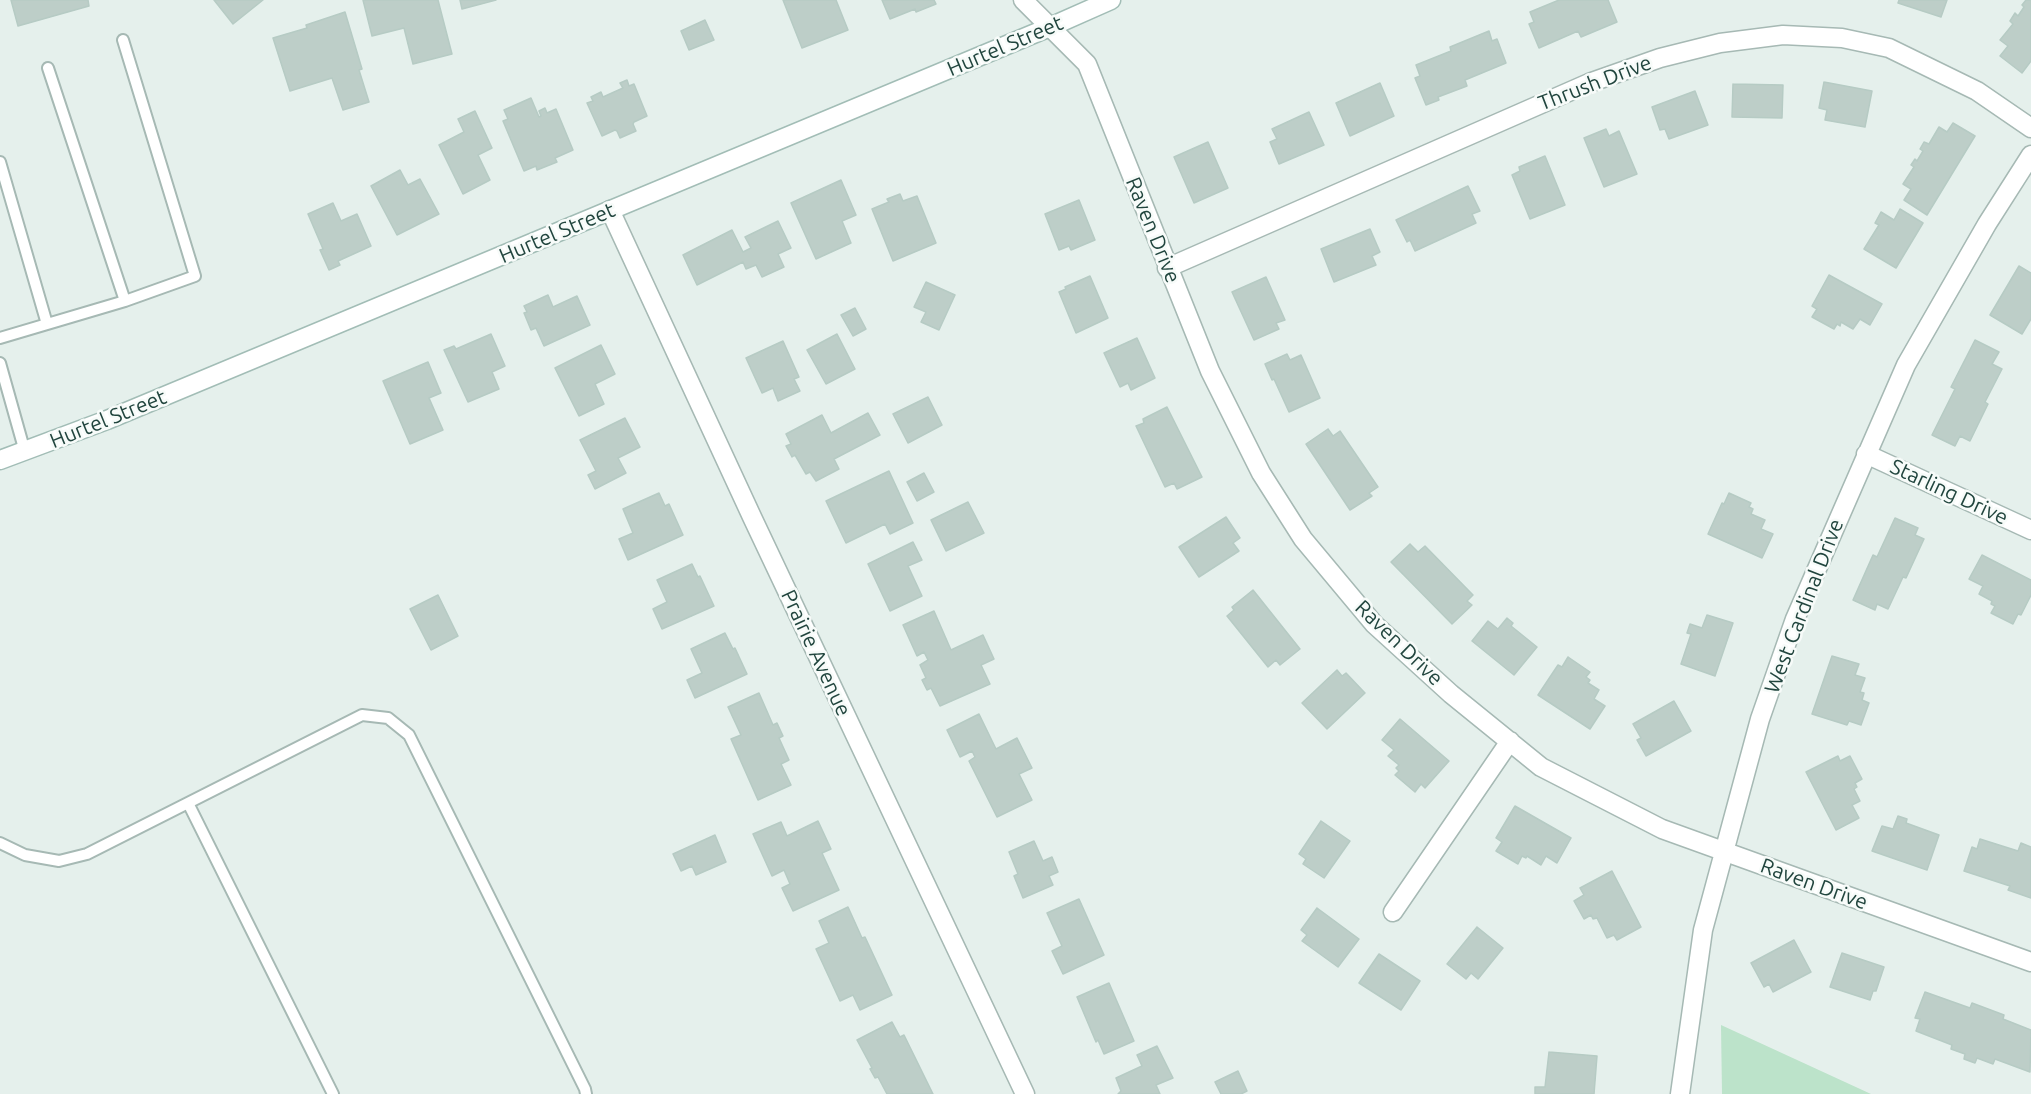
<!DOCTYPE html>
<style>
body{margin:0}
canvas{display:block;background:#e5f0ec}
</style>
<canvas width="2031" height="1094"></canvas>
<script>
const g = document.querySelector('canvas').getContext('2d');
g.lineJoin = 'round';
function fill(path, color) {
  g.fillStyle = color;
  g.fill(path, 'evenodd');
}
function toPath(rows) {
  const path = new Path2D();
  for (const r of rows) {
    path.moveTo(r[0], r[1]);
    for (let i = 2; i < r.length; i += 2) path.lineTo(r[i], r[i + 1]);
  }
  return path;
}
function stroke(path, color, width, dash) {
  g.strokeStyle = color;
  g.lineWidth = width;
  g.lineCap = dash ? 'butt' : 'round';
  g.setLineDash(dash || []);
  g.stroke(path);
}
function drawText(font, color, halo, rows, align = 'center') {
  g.font = font + ' Ubuntu,sans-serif';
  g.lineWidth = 5;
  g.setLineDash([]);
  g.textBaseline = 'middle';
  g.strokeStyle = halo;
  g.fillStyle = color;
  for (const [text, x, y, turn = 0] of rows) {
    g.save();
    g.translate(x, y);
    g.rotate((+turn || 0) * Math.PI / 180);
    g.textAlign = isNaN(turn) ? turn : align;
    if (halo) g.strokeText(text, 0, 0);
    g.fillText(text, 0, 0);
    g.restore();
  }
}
const green = toPath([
 [1721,1025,1871,1094,1722,1094]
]);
const building = toPath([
 [11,0,88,0,89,6,18,26,11,0],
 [214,0,263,0,233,24,214,0],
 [363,0,438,0,452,54,413,64,404,28,372,36,363,0],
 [460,0,496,0,462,9,460,0],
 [783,0,836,0,848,30,802,48,783,0],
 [882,0,934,0,936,4,916,12,915,9,890,19,882,0],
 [1559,0,1608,0,1617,22,1581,37,1578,31,1539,48,1529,24,1534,22,1530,12,1559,0],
 [1899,0,1947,0,1941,17,1898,3,1899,0],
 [2026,0,2031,0,2031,61,2022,73,2000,56,2008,46,2000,40,2013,24,2010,21,2015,13,2018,16,2024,7,2022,5,2026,0],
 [345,12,362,69,359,70,369,102,343,110,332,78,290,91,273,38,307,28,306,25,345,12],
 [705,20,714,40,689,50,681,31,705,20],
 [1489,31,1492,41,1497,39,1506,63,1465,80,1467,86,1438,97,1439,100,1426,105,1415,78,1420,76,1416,65,1451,51,1450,47,1489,31],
 [627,80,629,86,634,84,647,116,634,122,633,124,636,131,620,138,617,131,615,130,602,136,587,103,593,101,591,97,601,92,603,97,623,88,620,83,627,80],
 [1824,82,1872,91,1865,127,1825,120,1827,110,1819,108,1824,82],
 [1380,83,1394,116,1350,136,1336,103,1380,83],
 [1733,84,1783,85,1782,118,1732,117,1733,84],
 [1695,91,1708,125,1669,139,1665,129,1660,130,1652,107,1695,91],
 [531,98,539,117,541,116,539,111,545,108,547,113,556,109,573,150,555,158,557,162,537,170,536,166,524,171,503,121,508,119,504,110,531,98],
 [475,111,492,148,478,155,490,180,463,194,439,145,464,132,458,119,475,111],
 [1309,112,1324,145,1279,164,1270,142,1277,139,1272,129,1309,112],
 [1953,123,1975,136,1927,215,1904,200,1911,189,1903,184,1914,167,1911,165,1915,159,1917,161,1923,151,1920,149,1924,142,1929,144,1939,127,1947,132,1953,123],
 [1606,129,1609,136,1619,131,1637,174,1604,187,1584,138,1606,129],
 [1208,142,1228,188,1194,203,1174,157,1208,142],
 [1545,156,1565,205,1530,219,1512,175,1520,171,1519,167,1545,156],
 [400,170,408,185,420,179,439,214,397,235,371,186,400,170],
 [841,180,856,215,842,221,851,243,816,259,791,203,841,180],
 [1468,186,1480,211,1472,214,1476,223,1415,251,1410,240,1407,242,1396,220,1468,186],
 [900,194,903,201,917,196,936,243,893,261,872,209,889,202,887,199,900,194],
 [1079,200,1095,240,1071,250,1069,246,1059,250,1045,214,1079,200],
 [333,203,341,221,357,214,371,246,338,261,340,265,329,270,320,250,323,249,308,214,333,203],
 [1900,209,1923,223,1896,268,1864,249,1879,225,1875,223,1881,212,1894,220,1900,209],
 [778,221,791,248,778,254,784,267,762,277,756,265,746,269,743,262,697,285,683,255,732,230,743,252,751,248,745,237,778,221],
 [1370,229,1380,252,1372,256,1376,265,1334,282,1321,249,1370,229],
 [2019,266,2031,273,2031,319,2022,334,1990,315,2019,266],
 [1829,275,1882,304,1870,325,1860,319,1853,329,1841,322,1840,326,1837,324,1834,329,1812,317,1817,309,1812,306,1829,275],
 [1090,276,1108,318,1076,333,1059,292,1066,289,1065,287,1090,276],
 [1266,277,1285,320,1276,323,1279,329,1254,340,1232,292,1266,277],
 [926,282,955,295,939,330,921,322,926,312,914,307,926,282],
 [548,295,553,307,577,296,590,325,544,346,536,328,531,330,524,313,527,312,524,306,548,295],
 [855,308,866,329,853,336,841,315,855,308],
 [491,334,505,366,492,372,499,389,468,402,444,350,454,346,456,349,491,334],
 [837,334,855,369,826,384,807,350,837,334],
 [1137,338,1155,378,1131,390,1128,383,1120,387,1104,353,1137,338],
 [1975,340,1999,352,1992,364,2002,369,1985,402,1988,404,1970,441,1960,436,1955,446,1932,435,1955,389,1951,387,1975,340],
 [783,341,799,377,794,379,800,391,778,401,773,388,762,393,746,358,783,341],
 [601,345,615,374,595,384,604,404,579,416,555,368,601,345],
 [1287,354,1290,360,1301,355,1320,398,1289,412,1274,379,1272,380,1265,364,1287,354],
 [428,362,441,393,429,398,443,430,410,444,383,381,428,362],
 [928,397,942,425,908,443,893,414,928,397],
 [1167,407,1202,477,1177,489,1174,483,1165,487,1136,426,1144,423,1143,419,1167,407],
 [868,413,880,435,834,459,839,469,816,481,810,472,806,474,795,455,792,457,786,446,791,444,786,434,822,415,831,433,868,413],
 [625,418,640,447,618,458,626,473,595,489,588,475,596,471,580,440,625,418],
 [1328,429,1333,436,1340,431,1378,487,1369,493,1372,496,1350,510,1306,444,1328,429],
 [889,471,913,523,890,534,885,524,846,543,826,501,889,471],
 [924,473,934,492,917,501,907,482,924,473],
 [659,493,665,506,669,504,683,535,628,560,619,539,633,533,623,509,659,493],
 [1729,493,1751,503,1749,507,1753,509,1751,514,1765,520,1761,529,1773,534,1762,558,1708,534,1722,503,1724,504,1729,493],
 [968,502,984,533,946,551,931,520,968,502],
 [1226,517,1240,538,1233,543,1239,551,1199,577,1179,547,1226,517],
 [1895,518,1918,528,1915,535,1924,539,1906,578,1903,577,1888,609,1877,604,1875,610,1853,600,1873,555,1877,557,1895,518],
 [913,542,922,560,908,566,922,596,890,611,868,564,913,542],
 [1410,544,1418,552,1425,546,1473,595,1467,601,1472,605,1452,624,1391,562,1410,544],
 [1982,555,2031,580,2031,595,2021,615,2018,614,2013,624,1991,613,1995,606,1991,604,1992,601,1979,594,1983,586,1969,579,1982,555],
 [692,564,698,577,700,576,714,606,662,629,653,609,667,602,657,580,692,564],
 [1253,590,1300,649,1280,665,1276,660,1268,667,1227,616,1234,610,1232,607,1253,590],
 [438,595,458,636,431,650,410,609,438,595],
 [934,611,951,650,983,635,994,659,981,665,990,684,940,706,931,688,927,690,922,680,926,678,920,665,928,660,924,652,917,656,903,625,934,611],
 [1707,615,1733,623,1715,676,1681,664,1691,634,1687,633,1690,624,1702,628,1707,615],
 [1507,618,1513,623,1511,626,1537,647,1514,675,1472,641,1488,621,1498,629,1507,618],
 [725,633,733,649,735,648,747,674,695,698,687,680,702,673,691,649,725,633],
 [1832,656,1859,664,1855,675,1865,678,1860,692,1864,693,1862,700,1869,703,1861,725,1849,721,1847,725,1812,714,1832,656],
 [1568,657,1590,672,1586,677,1590,680,1588,683,1599,690,1594,699,1605,706,1590,729,1538,695,1558,665,1562,667,1568,657],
 [1337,670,1342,676,1346,673,1365,693,1327,729,1302,703,1337,670],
 [759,693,773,725,777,723,783,736,779,738,789,760,781,764,791,785,758,800,731,739,741,735,728,707,759,693],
 [1674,701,1691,731,1646,756,1637,740,1641,738,1633,724,1674,701],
 [979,714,996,749,1017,738,1032,768,1019,774,1032,800,997,817,969,761,975,757,972,751,960,757,947,730,979,714],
 [1400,719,1449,761,1425,788,1421,784,1415,792,1395,775,1399,771,1396,768,1399,765,1388,756,1394,750,1382,740,1400,719],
 [1838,756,1840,761,1850,756,1862,779,1855,783,1857,787,1854,789,1860,801,1852,805,1859,818,1836,830,1806,772,1838,756],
 [1515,806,1571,838,1557,863,1546,856,1541,865,1527,856,1526,858,1522,856,1518,864,1496,851,1502,842,1496,838,1515,806],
 [1898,816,1907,819,1906,823,1939,835,1927,870,1872,851,1882,826,1893,829,1898,816],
 [818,821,831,849,822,853,839,890,793,911,782,888,790,884,784,870,772,876,753,834,781,822,787,836,818,821],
 [1321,821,1350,841,1324,878,1303,864,1306,859,1299,854,1321,821],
 [715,835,726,862,696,875,692,866,681,871,673,854,715,835],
 [1980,839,2018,851,2021,843,2031,847,2031,898,2008,890,2010,886,1964,871,1972,847,1977,849,1980,839],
 [1034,841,1043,861,1052,857,1058,872,1049,876,1053,885,1023,898,1014,876,1018,874,1009,852,1034,841],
 [1612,871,1641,927,1617,940,1614,935,1607,938,1597,918,1593,919,1591,915,1584,919,1574,901,1584,895,1580,888,1612,871],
 [1079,899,1104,955,1063,974,1052,951,1062,946,1047,913,1079,899],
 [848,907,862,938,865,937,892,995,860,1010,853,995,840,1001,816,949,829,943,819,921,848,907],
 [1317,908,1359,939,1338,967,1302,941,1307,935,1301,930,1317,908],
 [1477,927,1503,948,1478,979,1471,973,1466,979,1447,964,1477,927],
 [1794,940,1811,972,1773,992,1769,984,1764,987,1751,963,1794,940],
 [1842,953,1884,967,1876,991,1873,991,1870,1000,1830,987,1842,953],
 [1379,954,1420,981,1401,1010,1359,983,1379,954],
 [1109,983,1134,1041,1104,1054,1098,1040,1096,1042,1077,997,1109,983],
 [1925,992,1970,1008,1972,1003,2004,1015,2003,1019,2031,1030,2030,1072,1995,1059,1993,1064,1977,1058,1975,1063,1964,1059,1965,1054,1951,1049,1952,1045,1916,1031,1920,1019,1915,1018,1925,992],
 [892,1022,900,1037,904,1035,933,1094,887,1094,878,1077,875,1078,870,1069,872,1068,857,1040,892,1022],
 [1157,1046,1173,1078,1156,1085,1160,1094,1118,1094,1121,1091,1116,1078,1142,1066,1137,1055,1157,1046],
 [1549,1052,1597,1056,1594,1094,1535,1094,1535,1087,1545,1087,1549,1052],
 [1238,1071,1247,1091,1241,1094,1221,1094,1215,1082,1238,1071]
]);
const lane = toPath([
 [48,68,125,301],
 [0,162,47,324],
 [0,338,125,301,195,276,123,40],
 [0,363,25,452],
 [188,803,333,1094],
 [0,843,25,855,59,861,87,854,362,715,388,718,409,735,585,1089,586,1094]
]);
const street = toPath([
 [1023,0,1087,64,1210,371,1261,473,1303,539,1374,624,1451,694,1541,767,1662,829,2031,962],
 [610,210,752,517,1025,1094],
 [1167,268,1589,83,1660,58,1720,43,1783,35,1842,38,1889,48,1977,91,2031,128],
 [1866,454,2031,530],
 [1393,912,1510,741],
 [1680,1094,1703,930,1760,719,1795,619,1906,365,1987,224,2031,155]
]);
const secondary = toPath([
 [0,460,107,420,1050,27,1111,0]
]);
const streetNames = [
 ["Hurtel Street",1005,46,-23],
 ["Thrush Drive",1595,83,-21],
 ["Raven Drive",1153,230,68],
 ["Hurtel Street",557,233,-23],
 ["Hurtel Street",108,419,-22],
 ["Starling Drive",1949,492,25],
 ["West Cardinal Drive",1804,606,-69],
 ["Raven Drive",1399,643,44],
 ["Prairie Avenue",816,653,65],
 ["Raven Drive",1814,884,20]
];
fill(green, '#bce3ca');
fill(building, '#bdcec8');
stroke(building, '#b6cbc4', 1.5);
stroke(lane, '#a6b9b4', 14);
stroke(street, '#a6b9b4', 21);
stroke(secondary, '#a2bdb6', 21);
stroke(lane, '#fff', 10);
stroke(street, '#fff', 18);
stroke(secondary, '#fff', 18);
drawText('21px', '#21453e', '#f7fbf9', streetNames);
</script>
